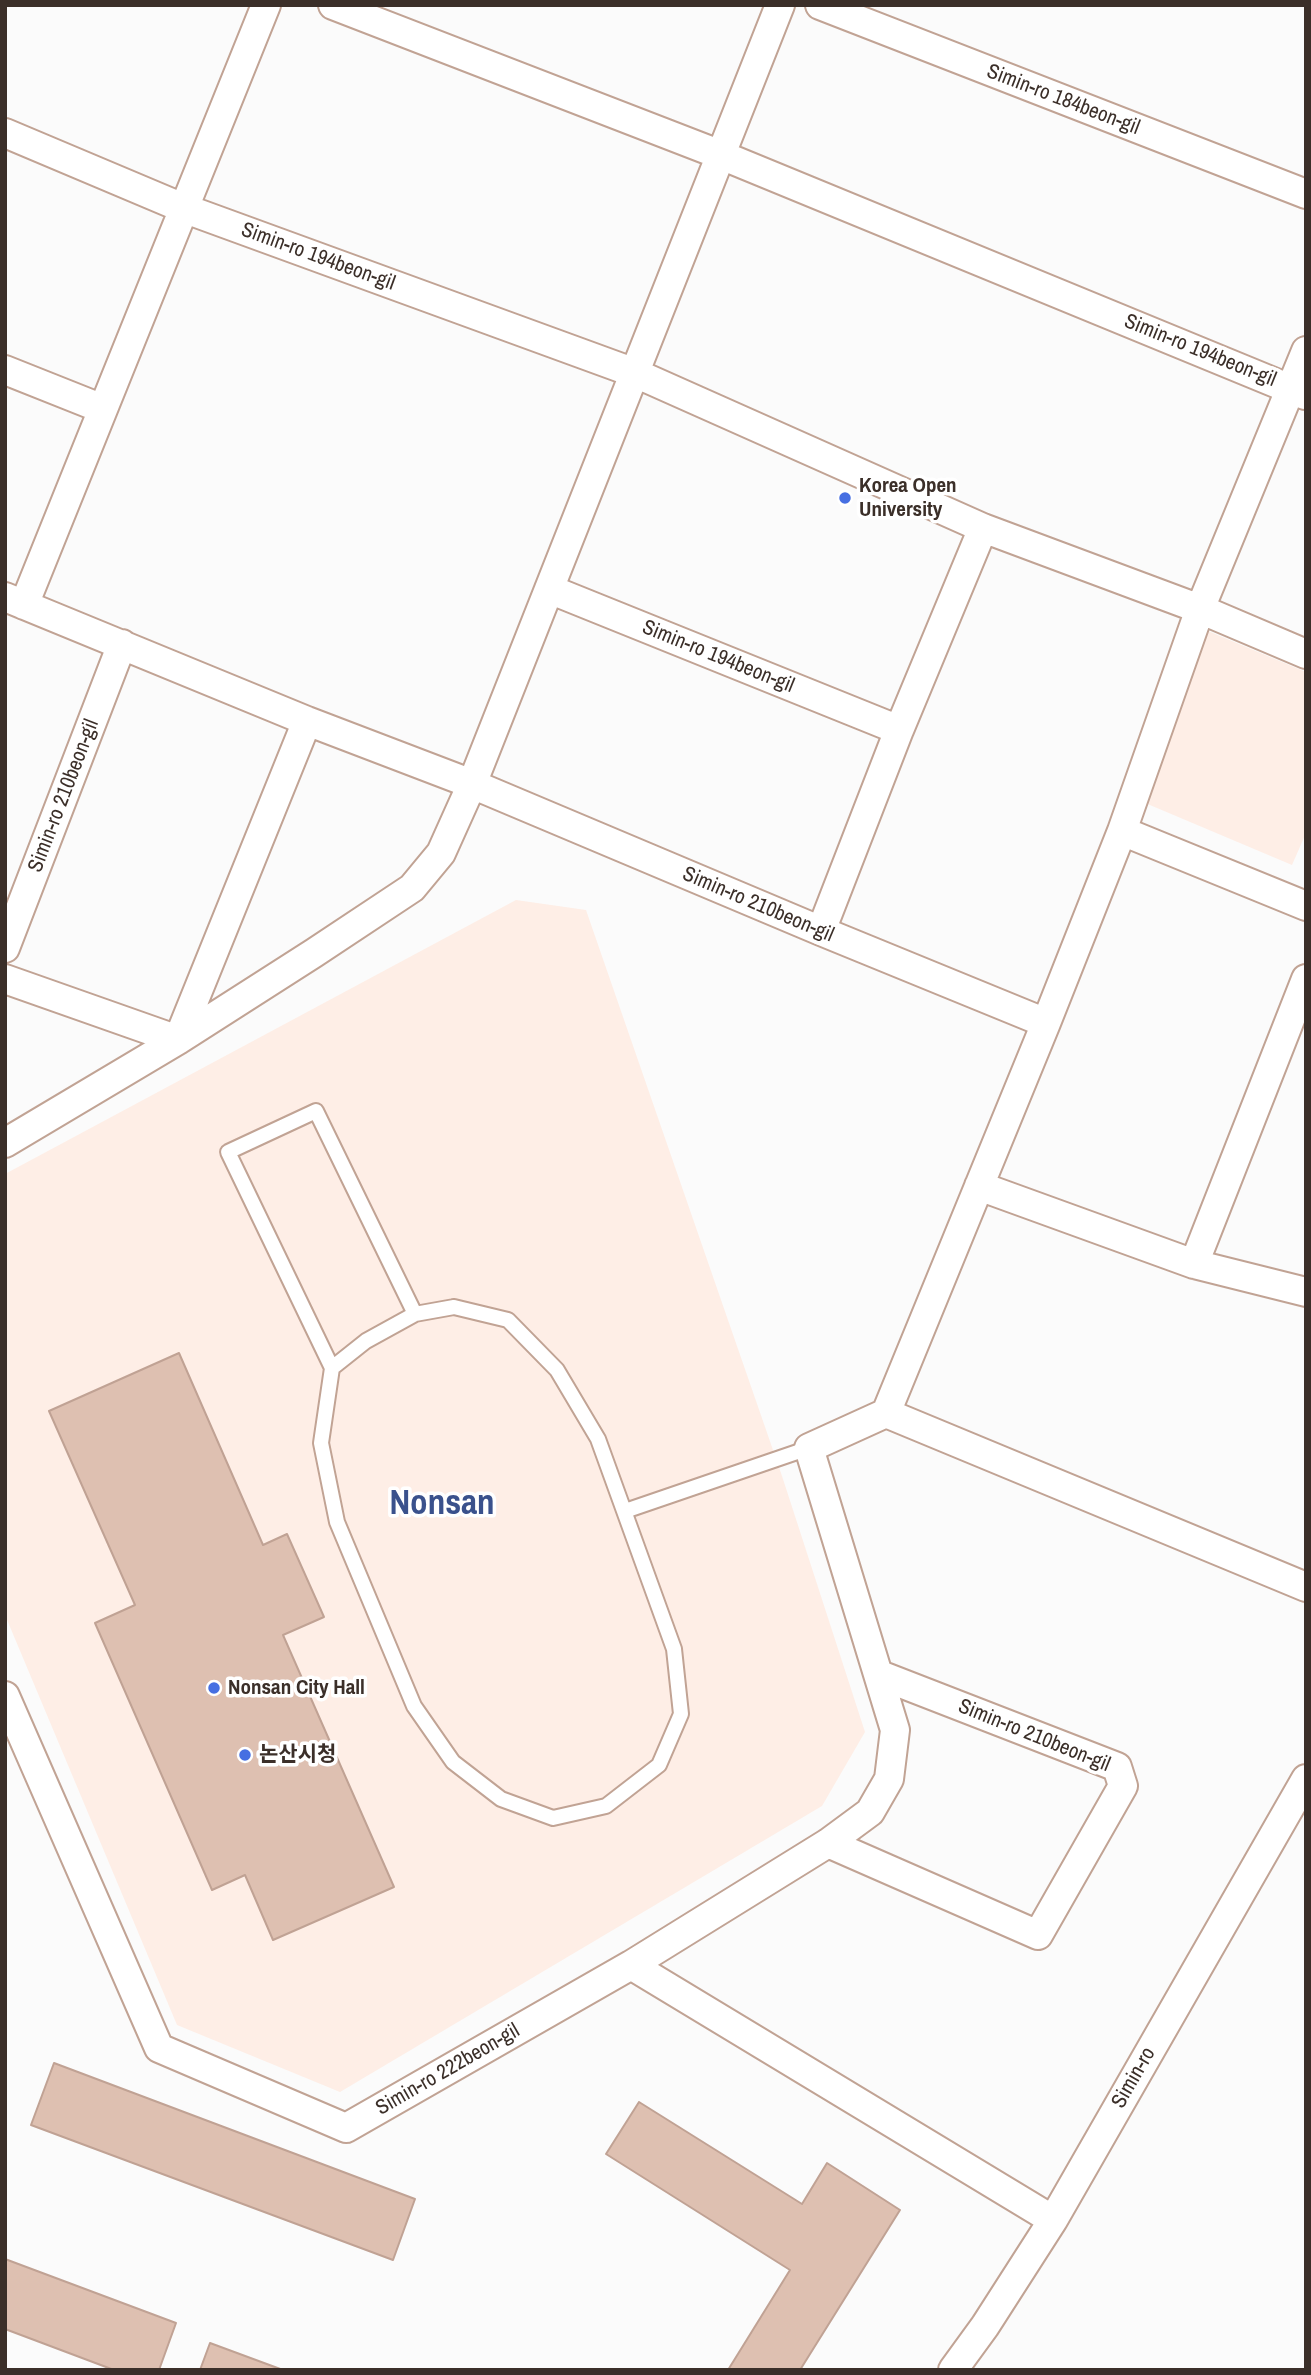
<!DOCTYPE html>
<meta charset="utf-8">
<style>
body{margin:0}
#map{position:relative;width:1311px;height:2375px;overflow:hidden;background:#fbfbfb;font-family:"Archivo Narrow",sans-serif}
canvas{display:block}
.frame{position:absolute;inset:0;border:7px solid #3b2f29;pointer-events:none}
</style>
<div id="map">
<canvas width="1311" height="2375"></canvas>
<div class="frame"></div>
</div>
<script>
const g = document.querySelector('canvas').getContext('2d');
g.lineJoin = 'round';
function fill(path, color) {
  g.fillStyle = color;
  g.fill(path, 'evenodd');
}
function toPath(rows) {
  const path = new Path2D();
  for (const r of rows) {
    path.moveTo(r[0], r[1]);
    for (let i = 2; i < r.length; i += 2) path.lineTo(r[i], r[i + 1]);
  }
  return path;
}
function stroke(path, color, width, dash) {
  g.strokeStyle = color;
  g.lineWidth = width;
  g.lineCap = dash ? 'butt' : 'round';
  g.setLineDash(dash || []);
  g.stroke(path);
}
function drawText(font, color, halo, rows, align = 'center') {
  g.font = font + ' "Archivo Narrow","Noto Sans KR",sans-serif';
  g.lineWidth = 7;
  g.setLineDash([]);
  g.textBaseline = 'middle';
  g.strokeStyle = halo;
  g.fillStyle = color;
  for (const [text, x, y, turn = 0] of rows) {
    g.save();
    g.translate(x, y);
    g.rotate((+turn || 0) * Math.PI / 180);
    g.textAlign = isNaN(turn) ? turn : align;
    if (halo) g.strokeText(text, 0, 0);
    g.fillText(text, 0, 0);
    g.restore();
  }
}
const built = toPath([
 [1208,631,1306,672,1306,833,1292,865,1138,800],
 [516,900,586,910,782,1476,865,1732,822,1806,340,2092,177,2025,5,1615,5,1174]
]);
const building = toPath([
 [179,1353,263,1545,287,1534,324,1617,283,1635,394,1887,273,1940,245,1875,212,1890,95,1623,135,1605,49,1411,179,1353],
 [54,2063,415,2199,393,2260,31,2125,54,2063],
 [639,2102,802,2204,827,2163,900,2210,800,2370,728,2370,790,2270,606,2154,639,2102],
 [5,2259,176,2323,159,2370,114,2370,5,2329,5,2259],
 [210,2343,283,2370,200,2370,210,2343]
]);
const service = toPath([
 [454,1307,508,1320,557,1370,598,1439,674,1649,681,1714,659,1765,606,1806,553,1818,501,1799,453,1762,414,1706,337,1522,321,1443,332,1368,366,1341,415,1314,454,1307],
 [332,1368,228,1152,316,1111,415,1314],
 [625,1511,809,1448]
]);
const minor = toPath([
 [333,5,721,155,1305,395],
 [820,5,1306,194],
 [5,133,183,208,635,373,983,528,1200,609,1306,654],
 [5,370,103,409],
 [549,589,899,730,983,528],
 [5,597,307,721,472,784,821,931,1046,1023],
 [24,605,266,5],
 [1122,831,1306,906],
 [821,931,899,730],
 [5,948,122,644],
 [5,979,178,1040,307,721],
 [5,1143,178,1040,314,953,412,888,441,853,472,784,780,5],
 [979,1186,1194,1264,1306,1292],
 [1194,1264,1306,979],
 [886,1413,1306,1587],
 [5,1696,159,2048,346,2128,631,1965,828,1843,870,1812,889,1779,895,1730,809,1448,886,1413,1046,1023,1122,831,1200,609,1306,351],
 [828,1843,1038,1935,1123,1786,1117,1767,880,1675],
 [631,1965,1053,2220],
 [953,2370,985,2326,1053,2220,1306,1779]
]);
const markers = [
 [845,498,7,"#466fe2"],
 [214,1688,7,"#466fe2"],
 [245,1755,7,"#466fe2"]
];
const streetNames = [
 ["Simin-ro 184beon-gil",1063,100,21],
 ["Simin-ro 194beon-gil",318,257,20],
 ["Simin-ro 194beon-gil",1200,351,22],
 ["Simin-ro 194beon-gil",718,657,22],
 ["Simin-ro 210beon-gil",64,796,-69],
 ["Simin-ro 210beon-gil",758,905,23],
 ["Simin-ro 210beon-gil",1034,1736,22],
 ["Simin-ro 222beon-gil",448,2070,-30],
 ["Simin-ro",1134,2078,-60]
];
const poiNames = [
 ["Korea Open",859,486],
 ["University",859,510],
 ["Nonsan City Hall",228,1688],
 ["논산시청",259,1755]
];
const townNames = [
 ["Nonsan",442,1505]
];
fill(built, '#feeee6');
fill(building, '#dec0b1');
stroke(building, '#c0a294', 2);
stroke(service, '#c1a394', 18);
stroke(minor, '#c1a394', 32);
stroke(service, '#fff', 14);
stroke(minor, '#fff', 28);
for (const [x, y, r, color] of markers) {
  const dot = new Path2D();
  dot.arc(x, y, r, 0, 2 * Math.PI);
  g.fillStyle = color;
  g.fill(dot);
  stroke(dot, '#fff', 2.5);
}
drawText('21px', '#3b2f29', '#fff', streetNames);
drawText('bold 21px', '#3b2f29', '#fff', poiNames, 'left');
drawText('bold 35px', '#3a518c', '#fff', townNames);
</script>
